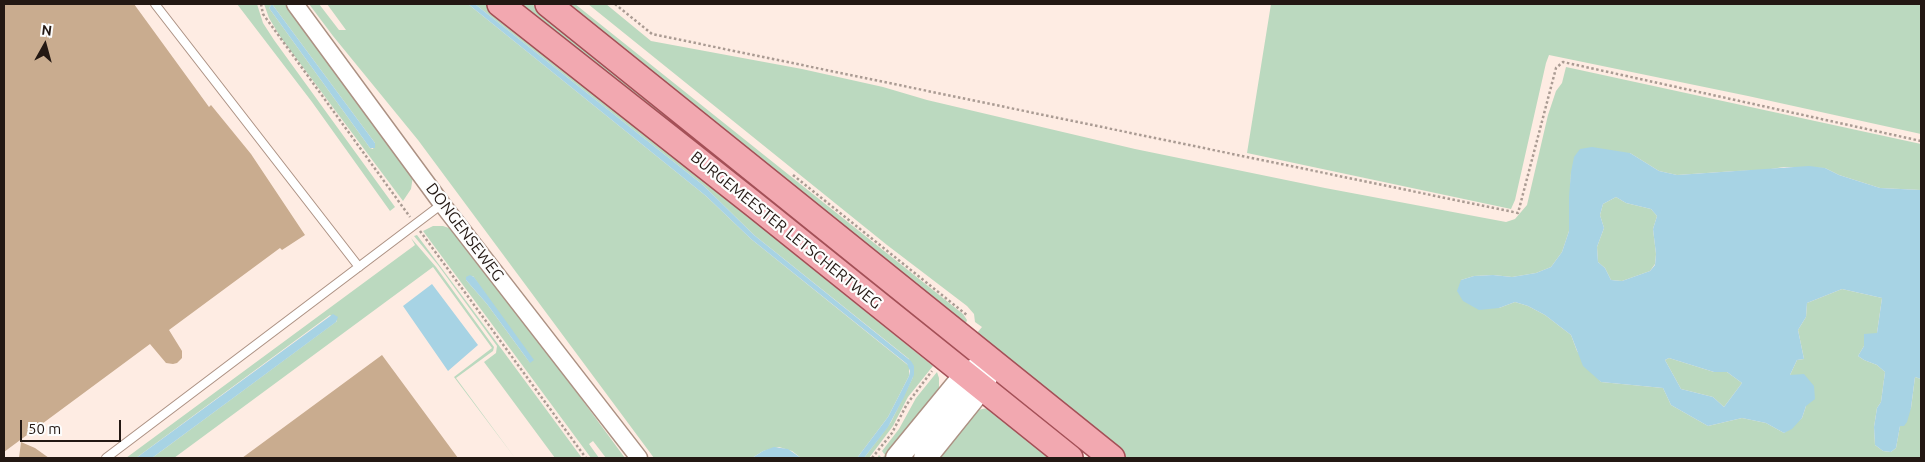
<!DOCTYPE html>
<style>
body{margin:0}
#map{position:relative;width:1925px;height:462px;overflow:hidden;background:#feece3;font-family:Ubuntu,sans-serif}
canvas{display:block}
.frame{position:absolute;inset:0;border:5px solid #231813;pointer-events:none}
.north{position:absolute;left:20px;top:20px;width:50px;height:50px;-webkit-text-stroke:4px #fdfdfd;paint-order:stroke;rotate:7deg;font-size:14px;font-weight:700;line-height:20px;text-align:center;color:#231813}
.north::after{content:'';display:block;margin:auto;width:18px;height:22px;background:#231813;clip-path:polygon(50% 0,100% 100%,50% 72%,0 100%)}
.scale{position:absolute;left:20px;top:420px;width:101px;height:22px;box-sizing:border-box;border:2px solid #231813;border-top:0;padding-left:6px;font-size:15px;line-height:18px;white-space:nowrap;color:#231813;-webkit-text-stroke:4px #fdfdfd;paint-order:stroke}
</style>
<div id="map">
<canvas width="1925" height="462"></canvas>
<div class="frame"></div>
<div class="north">N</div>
<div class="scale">50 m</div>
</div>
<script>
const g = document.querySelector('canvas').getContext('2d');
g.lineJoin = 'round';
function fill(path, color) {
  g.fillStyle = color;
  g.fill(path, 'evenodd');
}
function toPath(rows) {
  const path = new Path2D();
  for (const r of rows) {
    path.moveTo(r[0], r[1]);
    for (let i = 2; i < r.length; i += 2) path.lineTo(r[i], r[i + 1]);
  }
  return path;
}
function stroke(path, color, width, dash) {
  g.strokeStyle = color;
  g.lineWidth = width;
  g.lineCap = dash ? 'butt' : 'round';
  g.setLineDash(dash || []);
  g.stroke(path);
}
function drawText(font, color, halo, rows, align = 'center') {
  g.font = font + ' Ubuntu,sans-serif';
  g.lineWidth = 4.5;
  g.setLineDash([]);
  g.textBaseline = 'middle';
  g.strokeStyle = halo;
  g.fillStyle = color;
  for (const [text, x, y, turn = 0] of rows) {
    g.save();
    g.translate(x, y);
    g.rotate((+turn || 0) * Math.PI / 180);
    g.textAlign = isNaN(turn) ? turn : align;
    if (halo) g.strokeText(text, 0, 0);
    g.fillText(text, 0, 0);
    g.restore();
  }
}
const green = toPath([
 [237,4,257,4,263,23,274,40,395,207,390,211,312,102],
 [264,4,292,4,413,176,411,189,403,201,281,38,269,18],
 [272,4,375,143,373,149,370,148,269,8],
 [309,4,319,4,339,30,346,30,327,4,468,4,706,196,751,239,909,366,909,376,888,417,857,458,801,458,792,451,779,447,763,451,752,458,654,458,418,140,333,36],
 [475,4,491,4,722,188,767,232,933,366,908,397,893,426,869,458,864,458,891,422,913,377,909,359,754,235,703,185],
 [514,4,532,4,935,325,953,341,947,349],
 [556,4,575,4,963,314,967,320,965,326],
 [588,4,606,4,651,41,802,69,883,87,927,100,1135,149,1325,188,1506,222,1515,219,1527,205,1548,115,1556,91,1562,83,1566,67,1921,144,1921,190,1880,188,1839,175,1825,168,1784,167,1764,170,1736,171,1677,175,1659,171,1630,153,1571,172,1569,231,1562,252,1551,267,1536,273,1512,277,1493,275,1474,276,1461,280,1499,308,1515,302,1528,306,1545,315,1571,335,1577,351,1601,382,1663,388,1671,405,1708,426,1742,418,1766,423,1784,433,1802,418,1806,406,1790,375,1797,360,1804,359,1798,330,1806,317,1807,303,1842,289,1882,298,1877,333,1864,346,1858,356,1864,360,1877,365,1885,372,1881,402,1877,408,1874,427,1875,445,1883,451,1891,452,1896,448,1900,426,1911,408,1915,377,1921,379,1921,458,1127,458,984,345,976,334,982,327,975,322,974,314,967,306,887,245],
 [1271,4,1921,4,1921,134,1748,96,1549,55,1546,63,1515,200,1511,209,1247,153],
 [1616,197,1626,203,1651,209,1657,216,1653,229,1656,254,1655,264,1650,271,1622,281,1611,280,1605,268,1598,262,1597,247,1604,228,1600,215,1603,204],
 [433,226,443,226,452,229,463,238,625,458,606,458,593,441,589,444,599,458,591,458,423,231],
 [473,276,530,363,487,304,466,280],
 [417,235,472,309,582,458,555,458,484,362,496,353,497,346,438,265,414,236],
 [411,238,436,267,494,347,493,351,456,378,515,458,454,377,492,348,433,267,174,458,152,458,337,321,330,315,136,458,126,458,415,245],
 [1669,358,1714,372,1727,372,1742,383,1724,407,1713,397,1681,389,1665,360],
 [937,372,939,378,939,392,896,448,884,458,877,458,879,455,882,458,885,455,882,451,899,429,916,398],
 [988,408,996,409,1060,458,933,458,977,410]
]);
const water = toPath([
 [272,4,375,143,375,148,370,148,269,8],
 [468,4,475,4,703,185,754,235,911,361,914,366,914,375,904,397,888,427,864,458,857,458,888,417,909,376,910,371,907,364,751,239,706,196],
 [1592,147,1630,153,1659,171,1677,175,1809,166,1825,168,1839,175,1880,188,1921,190,1921,379,1915,377,1911,408,1907,422,1904,426,1900,426,1896,448,1891,452,1883,451,1875,445,1874,427,1877,408,1881,402,1885,372,1877,365,1864,360,1858,356,1864,346,1864,334,1877,333,1882,298,1842,289,1807,303,1806,317,1798,330,1804,359,1797,360,1790,375,1804,374,1814,386,1815,399,1806,406,1802,418,1792,429,1784,433,1766,423,1742,418,1708,426,1671,405,1663,388,1601,382,1583,366,1571,335,1545,315,1528,306,1515,302,1499,308,1479,310,1463,301,1457,291,1461,280,1474,276,1493,275,1512,277,1536,273,1551,267,1562,252,1569,231,1569,197,1571,172,1574,157,1580,149],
 [1616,197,1626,203,1651,209,1657,216,1653,229,1656,254,1655,265,1650,271,1622,281,1611,280,1605,268,1598,262,1597,247,1604,228,1600,215,1603,204],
 [1669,358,1714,372,1727,372,1742,383,1724,407,1713,397,1681,389,1665,360],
 [470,275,474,277,534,360,530,363,487,304,466,280,466,277],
 [432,284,478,345,448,371,403,306],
 [333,314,338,317,336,322,152,458,136,458],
 [774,447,788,449,801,458,752,458,763,451]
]);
const building = toPath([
 [4,4,134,4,209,107,211,105,251,154,305,235,282,250,280,248,169,330,182,351,182,358,177,363,173,364,166,363,150,344,4,452],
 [382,355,458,458,242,458],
 [21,442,35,448,49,458,19,458]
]);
const path = toPath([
 [261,4,263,14,410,217],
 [615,4,652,34,1518,213,1556,68,1563,62,1921,141],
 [793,175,968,316],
 [420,231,586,458],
 [872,458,892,433,907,404,932,371]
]);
const lane = toPath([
 [155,4,359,267],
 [106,458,442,204]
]);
const street = toPath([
 [295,4,442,204,639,458]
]);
const secondary = toPath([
 [897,458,966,374,992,362],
 [925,458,982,387,989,370]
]);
const primary = toPath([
 [500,4,756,206,1070,458],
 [548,4,1112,458]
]);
const streetNames = [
 ["BURGEMEESTER LETSCHERTWEG",786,230,39],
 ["DONGENSEWEG",465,232,53]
];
fill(green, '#bbd9bf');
fill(water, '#a7d3e4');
fill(building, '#c9ac8f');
stroke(lane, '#ac9183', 10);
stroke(street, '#ac9183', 19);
stroke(secondary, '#ac9183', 25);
stroke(primary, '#a45057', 28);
stroke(path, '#aa9b93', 2.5, [2.5, 2.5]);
stroke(lane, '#fff', 8);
stroke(street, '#fff', 16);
stroke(secondary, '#fff', 22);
stroke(primary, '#f2a8b0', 25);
drawText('16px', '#231813', '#fdfdfd', streetNames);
</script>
